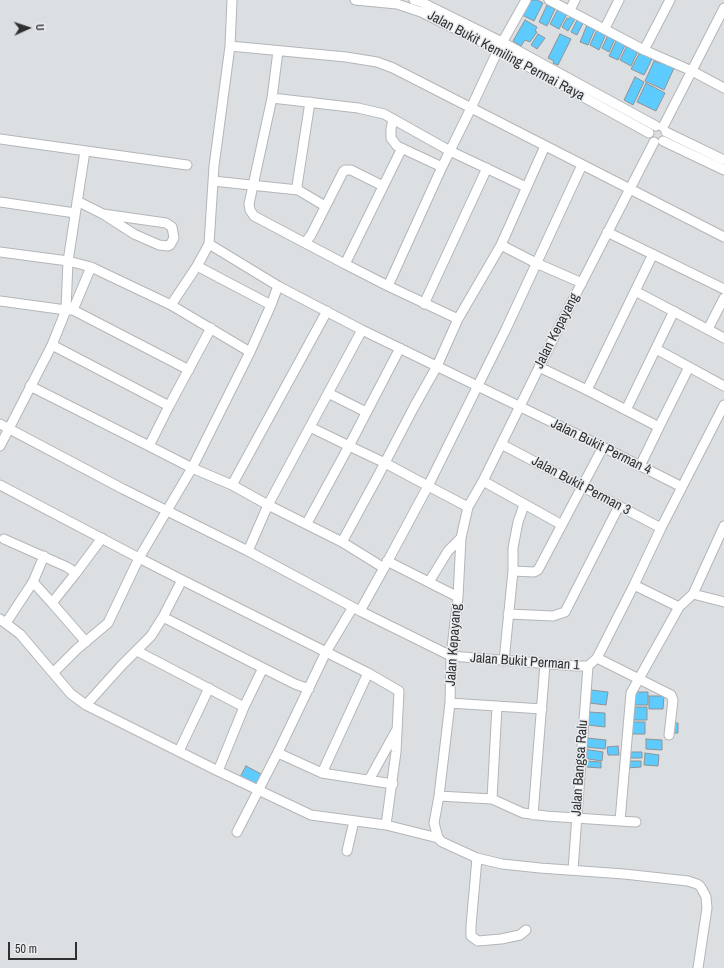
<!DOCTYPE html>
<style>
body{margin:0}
#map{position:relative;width:724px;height:968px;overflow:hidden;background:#dcdfe2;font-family:"Archivo Narrow",sans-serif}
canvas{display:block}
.north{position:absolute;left:8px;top:8px;width:40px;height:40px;-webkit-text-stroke:3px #e9ecef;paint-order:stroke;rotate:87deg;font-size:11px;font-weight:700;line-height:16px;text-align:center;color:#2f3032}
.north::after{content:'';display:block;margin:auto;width:14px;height:18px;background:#2f3032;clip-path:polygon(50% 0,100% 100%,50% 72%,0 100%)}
.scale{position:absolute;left:8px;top:942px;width:69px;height:18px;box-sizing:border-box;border:2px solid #2f3032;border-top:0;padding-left:5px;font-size:12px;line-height:14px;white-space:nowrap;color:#2f3032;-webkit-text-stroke:3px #e9ecef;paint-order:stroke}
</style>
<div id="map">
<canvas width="724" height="968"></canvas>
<div class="north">U</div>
<div class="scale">50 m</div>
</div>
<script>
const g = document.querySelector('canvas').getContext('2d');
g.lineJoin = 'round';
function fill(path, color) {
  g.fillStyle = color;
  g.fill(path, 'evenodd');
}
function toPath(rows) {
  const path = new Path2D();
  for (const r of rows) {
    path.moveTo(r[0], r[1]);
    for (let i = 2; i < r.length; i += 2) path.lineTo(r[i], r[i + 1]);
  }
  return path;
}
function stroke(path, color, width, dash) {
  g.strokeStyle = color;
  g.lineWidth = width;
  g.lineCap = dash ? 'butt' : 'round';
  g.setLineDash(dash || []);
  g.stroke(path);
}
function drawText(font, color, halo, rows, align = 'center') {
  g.font = font + ' "Archivo Narrow",sans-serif';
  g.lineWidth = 3;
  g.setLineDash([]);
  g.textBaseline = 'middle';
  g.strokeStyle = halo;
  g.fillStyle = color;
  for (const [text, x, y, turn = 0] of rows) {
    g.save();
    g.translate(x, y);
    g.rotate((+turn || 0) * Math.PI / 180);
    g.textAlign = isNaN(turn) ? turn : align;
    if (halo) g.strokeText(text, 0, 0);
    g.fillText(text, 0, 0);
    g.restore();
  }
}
const building = toPath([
 [530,0,537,0,543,3,534,21,522,15,530,0],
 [547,5,555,9,547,26,539,22,547,5],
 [558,9,567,14,559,29,550,24,558,9],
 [571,16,575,19,568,31,562,27,567,18,569,19,571,16],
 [525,20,537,27,535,31,537,32,530,42,525,40,521,46,513,41,525,20],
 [577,20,583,23,577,35,571,32,577,20],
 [587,25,595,29,588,45,580,42,587,25],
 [597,30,606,34,599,50,590,45,597,30],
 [538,34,545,38,537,49,531,45,538,34],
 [560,34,571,39,558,65,553,63,554,61,548,58,560,34],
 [608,35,615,39,609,52,602,48,608,35],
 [617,39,626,43,618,60,609,56,617,39],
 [628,43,639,49,631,66,620,60,628,43],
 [640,52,652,59,644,75,631,69,640,52],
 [654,61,659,63,660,61,674,68,664,90,645,81,654,61],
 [635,77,644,82,633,105,624,100,635,77],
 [646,83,665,93,656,111,637,102,646,83],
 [591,690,608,692,606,705,589,703,591,690],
 [634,692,648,692,648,705,634,705,634,692],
 [649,696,664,696,663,709,649,709,649,696],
 [634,707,647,707,647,720,631,720,631,714,634,714,634,707],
 [589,712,605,713,605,727,588,725,589,712],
 [632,722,645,722,645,734,632,734,632,722],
 [671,723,678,723,678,733,672,733,671,723],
 [587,738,606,740,605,749,586,747,587,738],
 [646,739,662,740,662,750,646,749,646,739],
 [618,746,619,755,608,755,607,747,618,746],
 [584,749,603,752,602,761,582,758,584,749],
 [627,752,642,752,642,758,627,758,627,752],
 [645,753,659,755,658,766,644,765,645,753],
 [587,761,601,762,601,768,587,767,587,761],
 [627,761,641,761,641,767,627,768,627,761],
 [246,766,263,775,257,786,240,777,246,766]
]);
const minor = toPath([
 [355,0,397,4,421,12,498,50,649,133],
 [414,0,421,2,502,42,656,126],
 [526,0,498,50,471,108,442,167,388,286,458,319,501,245,545,146],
 [549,0,644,50,692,71,724,88],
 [570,10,575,0],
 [605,28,619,0],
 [230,46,346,57,377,62,393,68,724,237],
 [644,50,670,0],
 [278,51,272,98,249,204,250,210,254,216,305,243,311,235,343,172,345,170,351,170,383,186],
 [272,98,358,108,384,114,450,151,526,187],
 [310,102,297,186,298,190,325,206],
 [393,119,391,129,391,138,397,146,442,167],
 [663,127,724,8],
 [666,132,724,160],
 [0,139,187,165],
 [663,141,724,170],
 [654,142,560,325,483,481,468,507,461,538,458,597,451,656,450,703,439,796,434,823,438,838,442,842,477,858,502,864,540,868,624,874,688,881,697,884,700,886,703,891,706,897,707,908,698,968],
 [213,181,298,190],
 [77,201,103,214,134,234,159,245,168,246,170,245,174,238,172,227,166,223,103,214],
 [0,202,75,213],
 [607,232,724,289],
 [305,243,345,264,402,148],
 [209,244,278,286,362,330,595,443,682,487],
 [501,245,536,263,582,283],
 [0,252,68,261,91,267,171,305,197,266,209,244,214,166,230,46,232,0],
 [653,254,587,390,659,427,689,367],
 [345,264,388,286],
 [197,266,271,305],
 [635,291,724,338],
 [0,301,66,310,73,310,189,370],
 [424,304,487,168],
 [171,305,250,352],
 [73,310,91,267],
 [708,329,724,298],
 [52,345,169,406,149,446,192,468,139,558,182,580,163,617,151,636,122,665,86,705],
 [656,349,724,386],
 [539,367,587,390],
 [30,386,149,446],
 [328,393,366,412],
 [169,406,211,328],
 [626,410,674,311],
 [0,424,123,489,248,551,360,611,451,656,576,666,588,666,597,658,634,585,661,528,724,405],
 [310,427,349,446,385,463,428,486,384,568],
 [501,444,661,528],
 [0,446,52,345,66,310,68,261,85,151],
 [640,466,659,427],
 [483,481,562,525],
 [0,485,139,558,108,623,77,649,53,673,20,634,0,619],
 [232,485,327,311],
 [468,507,428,486,506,329,582,165],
 [307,523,349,446,400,348],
 [4,539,67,567,76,573,102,538],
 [342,542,378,476,414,407,437,366,458,319],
 [248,551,268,505,232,485,192,468,250,352,271,305,278,286],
 [387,561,458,597],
 [513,571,534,572,538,570,603,447],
 [76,573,52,603,86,642],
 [182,580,368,673,399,691,396,752,386,825,311,815,218,771,244,707],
 [33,582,44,556],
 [429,582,448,551,461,538],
 [634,585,679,607,693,594,724,602],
 [693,594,724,526],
 [360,611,384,568,342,542,268,505,362,330],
 [508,614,553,616,565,612,619,506],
 [163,617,263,668,295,684,309,689],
 [6,623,33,582,52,603],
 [137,651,244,707,263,668],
 [597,658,671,695,673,700,669,735],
 [504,661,513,571,513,548,518,522,524,505],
 [53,673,71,694,86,705,218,771],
 [450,703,542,709],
 [179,751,209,688],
 [278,753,322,773,368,673],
 [322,773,393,784],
 [369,780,396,731],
 [439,796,492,799,523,813,546,816,620,821],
 [492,799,497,706],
 [533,815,545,664],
 [636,822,620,821,631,693,679,607],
 [386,825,438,838],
 [237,832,280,748,326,652,353,607],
 [347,851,354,821],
 [477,858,471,926,471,936,478,941,501,939,520,935,526,930],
 [573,870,588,666]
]);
const streetNames = [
 ["Jalan Bukit Kemiling Permai Raya",506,56,28],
 ["Jalan Kepayang",557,331,-63],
 ["Jalan Bukit Perman 4",601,447,26],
 ["Jalan Bukit Perman 3",581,486,28],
 ["Jalan Kepayang",454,645,-86],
 ["Jalan Bukit Perman 1",525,662,4],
 ["Jalan Bangsa Ralu",580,768,-86]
];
fill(building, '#5dcbfd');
stroke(building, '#8f9395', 1);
stroke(minor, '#b3b5b9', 11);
stroke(minor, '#fff', 9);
drawText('14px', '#2f3032', '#e9ecef', streetNames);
</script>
